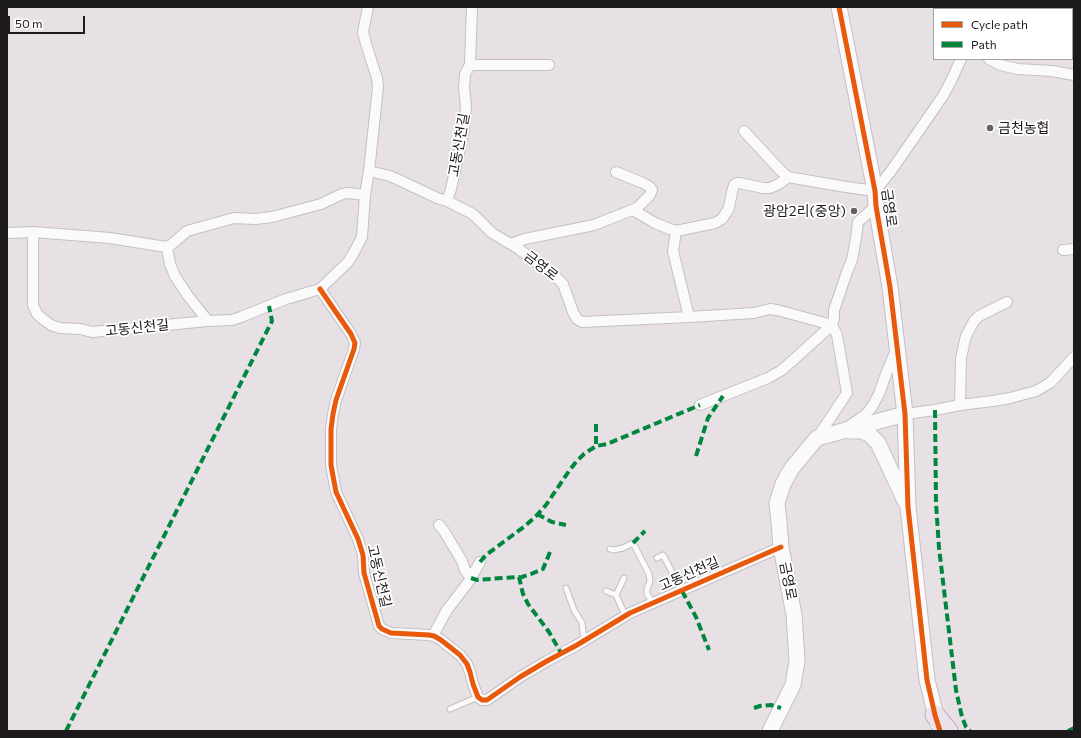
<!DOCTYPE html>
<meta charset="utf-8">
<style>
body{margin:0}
#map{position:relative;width:1081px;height:738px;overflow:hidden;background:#e7e1e6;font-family:Commissioner,sans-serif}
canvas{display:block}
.frame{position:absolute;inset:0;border:8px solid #1d1a1d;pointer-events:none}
.legend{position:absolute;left:933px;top:8px;width:140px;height:52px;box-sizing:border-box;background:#fff;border:1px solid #a5a3a5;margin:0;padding:5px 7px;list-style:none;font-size:12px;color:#1d1a1d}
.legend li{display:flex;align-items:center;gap:8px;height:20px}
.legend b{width:20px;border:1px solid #a5a3a5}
.scale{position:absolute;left:8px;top:16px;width:77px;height:18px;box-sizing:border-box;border:2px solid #1d1a1d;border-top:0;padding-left:5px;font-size:12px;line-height:14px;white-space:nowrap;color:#1d1a1d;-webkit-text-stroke:3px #fff;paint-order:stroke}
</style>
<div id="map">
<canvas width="1081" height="738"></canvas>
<div class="frame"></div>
<ul class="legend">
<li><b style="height:5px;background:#e8590c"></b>Cycle path</li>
<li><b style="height:5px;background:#00873e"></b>Path</li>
</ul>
<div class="scale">50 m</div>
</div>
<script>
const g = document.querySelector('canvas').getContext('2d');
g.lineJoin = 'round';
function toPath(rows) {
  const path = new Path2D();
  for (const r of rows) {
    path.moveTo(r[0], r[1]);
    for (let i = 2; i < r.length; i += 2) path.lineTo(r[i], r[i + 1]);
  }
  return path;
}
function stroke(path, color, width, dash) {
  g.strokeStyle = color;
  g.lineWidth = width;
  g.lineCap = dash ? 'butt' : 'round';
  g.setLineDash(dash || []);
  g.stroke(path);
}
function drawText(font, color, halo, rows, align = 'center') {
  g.font = font + ' Commissioner,"Noto Sans KR",sans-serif';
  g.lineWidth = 3.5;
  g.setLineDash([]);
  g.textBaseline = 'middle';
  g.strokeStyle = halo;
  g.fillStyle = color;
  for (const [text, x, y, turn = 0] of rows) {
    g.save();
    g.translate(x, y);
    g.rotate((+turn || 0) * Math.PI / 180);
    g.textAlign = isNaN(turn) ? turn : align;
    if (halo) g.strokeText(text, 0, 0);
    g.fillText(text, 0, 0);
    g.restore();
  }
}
const lane = toPath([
 [610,549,613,550,623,548,633,543,649,574,650,581,647,589,647,594,653,603],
 [657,558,663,555,682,591],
 [624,578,616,595,625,615],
 [566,588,574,610,582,623,584,640],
 [606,591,616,595],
 [450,709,478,697]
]);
const street = toPath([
 [974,9,974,7],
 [989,59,1000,65,1018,69,1052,71,1074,75],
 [470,65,549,65],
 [744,131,781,171,788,177,846,187,875,191,891,171,943,96,951,81,961,59],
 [369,171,390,176,399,180,437,198,447,201,451,189,464,129,466,106,464,88,465,74,470,65,472,7],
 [447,201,471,213,476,217,492,233,519,249,541,266,552,273,563,284,573,312,577,319,582,322,689,317,754,313,770,309,777,310,832,325,834,318,834,310,847,272,852,260,856,238,858,222,876,206],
 [633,210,655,223,670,229,676,231,715,223,722,219,729,208,732,192,734,185,737,183,739,183,763,188,770,188,779,184,788,177],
 [676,231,673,251,689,317],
 [7,232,11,233,33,232,110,238,166,247,171,245,187,231,234,218,255,219,272,217,321,204,342,194,348,193,365,195],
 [33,232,33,305,37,314,44,320,51,325,60,328,80,329,92,332,208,321,232,320,241,317,286,299,320,289,348,262,353,254,362,237,365,195,369,171,378,87,377,78,366,44,363,32,368,7],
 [511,244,525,239,594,225,637,208,650,195,652,190,650,187,643,183,616,172],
 [166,247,168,253,170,264,175,276,188,296,208,321],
 [1063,250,1074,249],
 [320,289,351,334,355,343,354,349,336,400,333,414,331,429,331,465,336,492,358,539,363,555,364,573,379,626,382,629,391,633,429,635,434,636,441,640,460,655,467,664,470,672,473,684,478,697,482,700,487,700,520,677,547,661,577,645,630,613,781,547],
 [700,405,768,378,782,370,832,325,837,335,847,393,817,438],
 [960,405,961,358,966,336,974,321,979,316,1007,302],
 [905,414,935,410,960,405,993,401,1010,398,1036,391,1050,383,1074,357],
 [849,426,865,415,872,407,879,394,886,374,897,348],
 [439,525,444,531,462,561,465,570,471,578],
 [434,636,436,630,447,610,470,580,480,562]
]);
const secondary = toPath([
 [839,7,875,191,876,206,890,287,905,414,908,507,927,680,938,724],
 [850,431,862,431,869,434,878,443,906,503],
 [770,731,793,685,797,661,794,615,781,547,779,522,777,503,783,484,792,468,817,438,905,414]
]);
const highway = toPath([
 [935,715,948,731]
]);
const quiet = toPath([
 [935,410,936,503,939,548,956,690,962,717,966,727,970,731],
 [596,424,596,446],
 [696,456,708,418,723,396],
 [537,514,552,522,566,525],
 [633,543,645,531],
 [480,562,486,555,525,526,536,516,546,505,569,471,576,462,584,454,596,446,607,444,700,405],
 [471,578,477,580,502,578,519,577,523,594,528,604,549,632,561,653],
 [519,578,531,574,543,569,550,552],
 [682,591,696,617,709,650],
 [754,708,760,706,771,705,781,708],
 [66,731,272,321,269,306],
 [1068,731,1074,728]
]);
const cycleway = toPath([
 [839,7,875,191,876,206,890,287,905,414,908,507,927,680,935,715,940,731],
 [320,289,351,334,355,343,354,349,336,400,333,414,331,429,331,465,336,492,358,539,363,555,364,573,379,626,382,629,391,633,429,635,434,636,441,640,460,655,467,664,470,672,473,684,478,697,482,700,487,700,520,677,547,661,577,645,630,613,781,547]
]);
const markers = [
 [990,128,4,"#646063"],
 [854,211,4,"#646063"]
];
const poiNames = [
 ["금천농협",998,128],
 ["광암2리(중앙)",846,211,"right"]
];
const streetNames = [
 ["고동신천길",459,145,-80],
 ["금영로",889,208,82],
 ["금영로",541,266,38],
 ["고동신천길",137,328,-6],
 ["고동신천길",689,574,-24],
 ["고동신천길",379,576,77],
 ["금영로",788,581,79]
];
stroke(lane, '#c4bfc3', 7);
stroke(street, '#c4bfc3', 12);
stroke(secondary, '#c4bfc3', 17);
stroke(highway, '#b9abb8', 21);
stroke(lane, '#fbfafb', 5);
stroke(street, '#fbfafb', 10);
stroke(secondary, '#fbfafb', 15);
stroke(highway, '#ede1ed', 19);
stroke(quiet, '#00873e', 4, [8, 4]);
stroke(cycleway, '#e8590c', 5);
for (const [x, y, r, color] of markers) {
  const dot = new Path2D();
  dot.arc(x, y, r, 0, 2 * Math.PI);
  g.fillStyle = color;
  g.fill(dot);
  stroke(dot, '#fff', 1.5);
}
drawText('14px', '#1d1a1d', '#fff', poiNames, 'left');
drawText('14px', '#1d1a1d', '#fff', streetNames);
</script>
